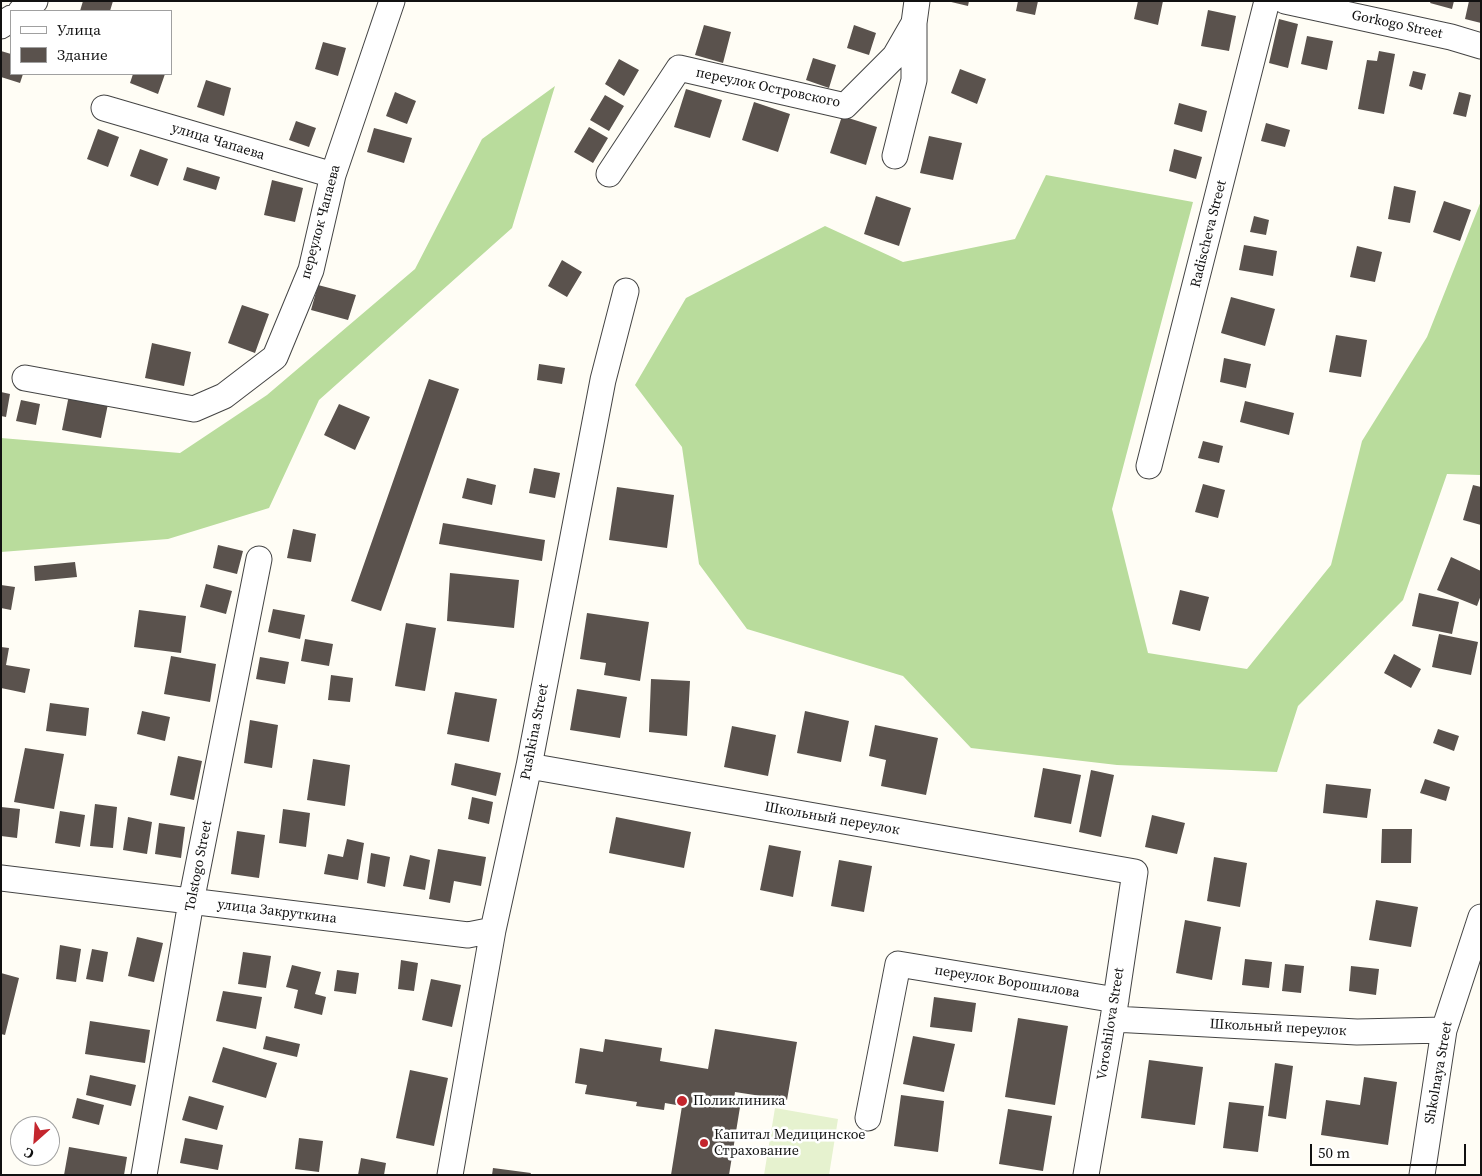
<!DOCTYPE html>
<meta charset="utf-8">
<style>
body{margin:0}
#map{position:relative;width:1482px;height:1176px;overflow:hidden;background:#fffdf5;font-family:"Source Serif 4",serif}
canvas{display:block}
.frame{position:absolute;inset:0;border:2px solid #111;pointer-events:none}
.legend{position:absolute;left:10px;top:10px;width:162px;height:65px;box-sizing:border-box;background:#fff;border:1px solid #a0a0a0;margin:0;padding:6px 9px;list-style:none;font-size:15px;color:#111}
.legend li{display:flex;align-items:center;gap:10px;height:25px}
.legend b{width:25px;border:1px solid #a0a0a0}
.north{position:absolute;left:10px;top:1116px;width:50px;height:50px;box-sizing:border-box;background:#fff;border:1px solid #a0a0a0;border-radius:50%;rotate:206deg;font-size:14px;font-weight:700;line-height:20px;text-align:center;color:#111}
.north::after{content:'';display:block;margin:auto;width:18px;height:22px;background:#c4262e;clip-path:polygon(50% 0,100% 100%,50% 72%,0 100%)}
.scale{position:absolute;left:1310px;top:1144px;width:156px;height:22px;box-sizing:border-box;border:2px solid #111;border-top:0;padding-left:6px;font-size:15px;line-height:18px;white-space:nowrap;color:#111;-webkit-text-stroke:4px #fff;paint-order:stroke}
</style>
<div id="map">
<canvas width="1482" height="1176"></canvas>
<div class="frame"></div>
<ul class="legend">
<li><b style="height:6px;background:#fff"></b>Улица</li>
<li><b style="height:14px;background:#5a524d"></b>Здание</li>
</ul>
<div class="north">С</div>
<div class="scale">50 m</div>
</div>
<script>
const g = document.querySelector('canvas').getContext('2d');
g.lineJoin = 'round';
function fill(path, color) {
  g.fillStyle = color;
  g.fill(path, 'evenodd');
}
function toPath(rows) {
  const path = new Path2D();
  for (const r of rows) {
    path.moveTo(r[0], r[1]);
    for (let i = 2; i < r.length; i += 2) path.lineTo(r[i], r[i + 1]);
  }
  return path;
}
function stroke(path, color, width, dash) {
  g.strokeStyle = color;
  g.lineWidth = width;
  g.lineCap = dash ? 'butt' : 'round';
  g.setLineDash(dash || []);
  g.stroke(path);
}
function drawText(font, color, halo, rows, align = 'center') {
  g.font = font + ' "Source Serif 4",serif';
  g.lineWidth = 5;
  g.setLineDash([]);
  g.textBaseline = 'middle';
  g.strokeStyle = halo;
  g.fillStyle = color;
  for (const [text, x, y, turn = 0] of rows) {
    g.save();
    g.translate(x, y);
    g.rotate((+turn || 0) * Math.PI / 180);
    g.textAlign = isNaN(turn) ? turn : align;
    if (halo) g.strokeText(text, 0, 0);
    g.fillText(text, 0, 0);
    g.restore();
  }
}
const forest = toPath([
 [555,86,512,228,319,400,269,508,168,539,1,552,1,438,180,453,267,395,415,269,482,139],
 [1046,175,1193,202,1112,509,1148,653,1247,669,1331,565,1362,441,1427,337,1481,201,1481,475,1447,474,1403,600,1298,706,1277,772,1117,765,971,748,903,676,747,629,699,564,682,447,635,385,686,298,825,226,903,262,1015,239]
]);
const pitch = toPath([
 [775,1108,838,1119,829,1175,764,1175]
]);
const building = toPath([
 [83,1,113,1,110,11,80,11],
 [947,1,969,1,968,6],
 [1018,1,1038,1,1035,15,1016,11],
 [1138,1,1163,1,1158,25,1134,19],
 [1431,1,1454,1,1452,9,1430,3],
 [1469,1,1481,1,1481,23,1465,19],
 [1208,10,1236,16,1229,51,1201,46],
 [1279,19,1298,24,1288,68,1269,63],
 [704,25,731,32,723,63,695,55],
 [854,25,876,33,869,55,847,48],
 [1307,36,1333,41,1327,70,1301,64],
 [323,42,346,48,338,76,315,69],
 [1,51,11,54,11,74,23,74,20,83,1,77],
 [1379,51,1395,54,1384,114,1358,109,1367,60,1377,61],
 [813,58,836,65,829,88,806,80],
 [619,59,639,70,624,96,605,84],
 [960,69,986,79,977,104,951,93],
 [1413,71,1426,74,1422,90,1409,86],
 [133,74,165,74,158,94,130,83],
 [206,80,231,88,224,116,197,107],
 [686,89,722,100,710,138,674,127],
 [395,92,416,101,407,124,386,116],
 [1459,92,1471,95,1466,117,1453,114],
 [605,95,624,106,609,131,590,120],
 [754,102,790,114,778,152,742,140],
 [1179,103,1207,111,1202,132,1174,124],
 [842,116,877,127,866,165,830,153],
 [296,121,316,128,309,147,289,140],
 [1266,123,1290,130,1285,147,1261,141],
 [589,127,608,138,593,163,574,152],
 [374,128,412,138,404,163,367,152],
 [98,129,119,137,108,167,87,159],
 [929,136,962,143,953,180,920,173],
 [140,149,168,159,158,186,130,176],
 [1174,149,1202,157,1196,179,1169,171],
 [187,167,220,177,216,190,183,180],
 [272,180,303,188,295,222,264,215],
 [1394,186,1416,191,1410,223,1388,219],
 [876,196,911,208,899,246,864,234],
 [1444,201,1471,210,1460,241,1433,232],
 [1254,216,1269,220,1266,235,1250,232],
 [1244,245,1277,251,1273,276,1239,270],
 [1357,246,1382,252,1375,282,1350,277],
 [562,260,582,272,567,297,548,286],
 [318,285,356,295,348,320,311,310],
 [1231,297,1275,309,1265,346,1221,333],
 [242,305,269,314,255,353,228,343],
 [1336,335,1367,340,1361,377,1329,372],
 [152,343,191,352,184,386,145,378],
 [1224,358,1251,364,1246,388,1220,382],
 [539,364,565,368,562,384,537,380],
 [429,379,459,389,381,611,351,601],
 [1,392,10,394,6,417,1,416],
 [69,395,108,404,101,438,62,430],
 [21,400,40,404,36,425,16,421],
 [1245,401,1294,413,1289,435,1240,422],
 [339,404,370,417,355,450,324,435],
 [1203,441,1223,446,1219,463,1198,458],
 [534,468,560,473,555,498,529,493],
 [467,478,496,485,492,505,462,498],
 [1203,484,1225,490,1218,518,1195,512],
 [1473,485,1481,487,1481,525,1463,520],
 [617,487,674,495,667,548,609,540],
 [443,523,545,540,542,561,439,544],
 [293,529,316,534,311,562,287,558],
 [218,545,243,551,237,574,213,568],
 [1451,557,1481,571,1481,595,1477,606,1437,590],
 [75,562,77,577,35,581,34,566],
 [450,573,519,580,514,628,447,621],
 [206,584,232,591,226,614,200,607],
 [1,585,15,587,11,610,1,608],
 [1180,590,1209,597,1200,631,1172,624],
 [1419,593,1459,602,1452,634,1412,626],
 [273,609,305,615,300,639,268,632],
 [139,610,186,616,181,653,134,647],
 [587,613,649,622,640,681,604,675,606,663,580,659],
 [406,623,436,628,425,691,395,686],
 [1439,634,1478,642,1471,675,1432,667],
 [305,639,333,644,329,666,301,661],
 [1,647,9,648,6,665,30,669,25,693,1,688],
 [1394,654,1421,669,1411,688,1384,673],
 [171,656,216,664,210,702,164,694],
 [260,657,289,662,285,684,256,679],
 [331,675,353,678,350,702,328,700],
 [651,679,690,681,687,736,649,732],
 [577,689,627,697,620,738,570,730],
 [455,692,497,699,489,742,447,734],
 [50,703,89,708,86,736,46,731],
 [142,711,170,717,165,741,137,734],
 [805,711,849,721,841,762,797,753],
 [250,720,278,725,272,768,244,763],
 [875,725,938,738,926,795,881,786,886,760,869,756],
 [732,726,776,735,768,776,724,767],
 [1438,729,1459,736,1454,751,1433,743],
 [25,748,64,754,54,809,14,802],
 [178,756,202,761,194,800,170,795],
 [313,759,350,765,345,806,307,800],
 [455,763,501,773,496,796,451,785],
 [1043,768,1081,775,1071,824,1034,817],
 [1091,770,1114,775,1101,837,1079,832],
 [1425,779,1450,787,1446,801,1420,793],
 [1326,784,1371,789,1367,818,1323,813],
 [472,797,493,802,489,824,468,819],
 [95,804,117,807,113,848,90,846],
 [1,807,20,809,17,838,1,836],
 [283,809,310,813,306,847,279,843],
 [60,811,85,815,80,847,55,843],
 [1152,815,1185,823,1177,854,1145,847],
 [128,817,152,822,147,854,123,850],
 [616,817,691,832,684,868,609,853],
 [159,823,185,827,181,858,155,854],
 [1382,829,1412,829,1411,863,1381,863],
 [237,831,265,835,259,878,231,874],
 [347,839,364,843,358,880,324,874,328,854,343,857],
 [769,845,801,851,793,897,760,890],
 [438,849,486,857,481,886,454,881,450,903,429,899],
 [371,853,390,857,385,887,367,883],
 [410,855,430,860,425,890,403,886],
 [1214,857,1247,863,1240,907,1207,901],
 [839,860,872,866,864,912,831,906],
 [1376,900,1418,907,1411,947,1369,940],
 [1185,920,1221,927,1212,980,1176,973],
 [137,937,163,943,154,982,128,976],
 [60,945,81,949,76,982,56,979],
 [92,949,108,952,103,982,86,979],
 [243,952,271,956,266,988,238,984],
 [1245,959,1272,962,1269,988,1242,985],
 [401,960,418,963,414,991,398,989],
 [1285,964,1304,966,1301,993,1282,991],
 [292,965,321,972,315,994,326,997,322,1015,294,1008,298,990,286,987],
 [1351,966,1379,969,1376,995,1349,991],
 [337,970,359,973,356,994,334,991],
 [1,973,19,978,5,1035,1,1034],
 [431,979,461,985,452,1027,422,1020],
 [223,991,262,997,256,1029,216,1021],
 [934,997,976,1003,972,1032,930,1027],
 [1018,1018,1068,1026,1055,1105,1005,1097],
 [90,1021,150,1030,145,1063,85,1054],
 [715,1029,797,1042,787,1100,735,1092,733,1106,740,1107,729,1175,671,1175,682,1106,665,1103,664,1110,636,1106,637,1102,585,1094,587,1085,575,1083,580,1048,603,1052,605,1039,662,1048,660,1061,708,1069],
 [266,1036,300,1044,297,1057,263,1049],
 [913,1036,955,1044,944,1092,903,1084],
 [223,1047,277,1063,266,1098,212,1082],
 [1149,1060,1203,1067,1195,1125,1141,1118],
 [1275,1063,1293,1066,1286,1119,1268,1116],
 [410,1070,448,1078,434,1146,396,1138],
 [90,1075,136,1085,131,1106,86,1095],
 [1364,1077,1397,1082,1388,1145,1321,1135,1326,1100,1360,1105],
 [901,1095,944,1101,938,1152,894,1146],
 [189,1096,224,1106,217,1130,182,1120],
 [77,1098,104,1105,99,1125,72,1118],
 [1229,1102,1264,1106,1258,1152,1223,1148],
 [1008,1109,1052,1116,1043,1171,999,1164],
 [185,1138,223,1145,218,1170,180,1163],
 [299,1138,323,1141,319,1172,295,1169],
 [69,1147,127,1157,124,1175,64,1175],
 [361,1158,386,1163,384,1175,358,1175],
 [493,1168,531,1173,530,1175,492,1175]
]);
const street = toPath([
 [1285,1,1451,37,1481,46],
 [21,11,35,1],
 [1,26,11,18],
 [104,108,333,175],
 [895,156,914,80,914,23,917,1],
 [609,174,679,68,845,106,895,56,914,23],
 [25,378,194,409,224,396,275,357,311,270,333,175,392,1],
 [1149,466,1267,1],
 [529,766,1135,872,1113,1019,1086,1175],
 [1,878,468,935,493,930],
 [1113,1019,1357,1032,1444,1030],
 [868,1118,898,964,1116,1000],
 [144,1175,191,902,259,559],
 [450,1175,493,930,529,766,603,380,626,291],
 [1422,1175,1444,1030,1481,917]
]);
const markers = [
 [682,1101,6,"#c4262e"],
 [704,1143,5,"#c4262e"]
];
const streetNames = [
 ["Gorkogo Street",1397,25,12],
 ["переулок Островского",768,88,12],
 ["улица Чапаева",218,142,17],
 ["переулок Чапаева",321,222,-75],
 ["Radischeva Street",1209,234,-76],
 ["Pushkina Street",535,732,-79],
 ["Школьный переулок",832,819,10],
 ["Tolstogo Street",199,866,-79],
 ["улица Закруткина",277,912,7],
 ["переулок Ворошилова",1007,982,9],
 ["Voroshilova Street",1111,1024,-81],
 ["Школьный переулок",1278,1028,3],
 ["Shkolnaya Street",1439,1073,-80]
];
const poiNames = [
 ["Поликлиника",693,1101],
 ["Капитал Медицинское",714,1135],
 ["Страхование",714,1151]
];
fill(forest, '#b9dc9c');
fill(pitch, '#e6f2cf');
fill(building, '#5a524d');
stroke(street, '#444', 27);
stroke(street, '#fff', 25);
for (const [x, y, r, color] of markers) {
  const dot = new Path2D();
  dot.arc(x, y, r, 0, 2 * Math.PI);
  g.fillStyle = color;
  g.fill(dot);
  stroke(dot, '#fff', 2);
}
drawText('14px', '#111', '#fff', streetNames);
drawText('14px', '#111', '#fff', poiNames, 'left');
</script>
